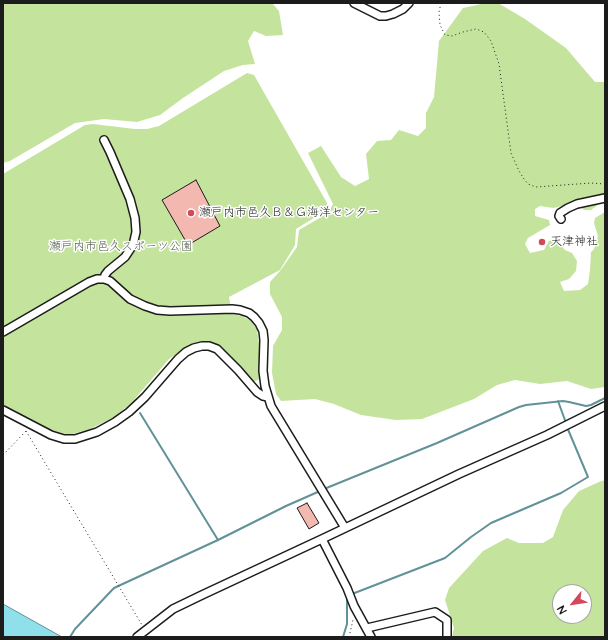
<!DOCTYPE html>
<meta charset="utf-8">
<style>
body{margin:0}
#map{position:relative;width:608px;height:640px;overflow:hidden;background:#fff;font-family:"Architects Daughter",sans-serif}
canvas{display:block}
.frame{position:absolute;inset:0;border:4px solid #1c1c1c;pointer-events:none}
.north{position:absolute;left:552px;top:584px;width:40px;height:40px;box-sizing:border-box;background:#fff;border:1px solid #a4a4a4;border-radius:50%;rotate:240deg;font-size:11px;font-weight:700;line-height:16px;text-align:center;color:#1c1c1c}
.north::after{content:'';display:block;margin:auto;width:14px;height:18px;background:#d1495b;clip-path:polygon(50% 0,100% 100%,50% 72%,0 100%)}
</style>
<div id="map">
<canvas width="608" height="640"></canvas>
<div class="frame"></div>
<div class="north">N</div>
</div>
<script>
const g = document.querySelector('canvas').getContext('2d');
g.lineJoin = 'round';
function fill(path, color) {
  g.fillStyle = color;
  g.fill(path, 'evenodd');
}
function toPath(rows) {
  const path = new Path2D();
  for (const r of rows) {
    path.moveTo(r[0], r[1]);
    for (let i = 2; i < r.length; i += 2) path.lineTo(r[i], r[i + 1]);
  }
  return path;
}
function stroke(path, color, width, dash) {
  g.strokeStyle = color;
  g.lineWidth = width;
  g.lineCap = dash ? 'butt' : 'round';
  g.setLineDash(dash || []);
  g.stroke(path);
}
function drawText(font, color, halo, rows, align = 'center') {
  g.font = font + ' "Architects Daughter","Klee One",sans-serif';
  g.lineWidth = 3;
  g.setLineDash([]);
  g.textBaseline = 'middle';
  g.strokeStyle = halo;
  g.fillStyle = color;
  for (const [text, x, y, turn = 0] of rows) {
    g.save();
    g.translate(x, y);
    g.rotate((+turn || 0) * Math.PI / 180);
    g.textAlign = isNaN(turn) ? turn : align;
    if (halo) g.strokeText(text, 0, 0);
    g.fillText(text, 0, 0);
    g.restore();
  }
}
const green = toPath([
 [3,3,272,3,279,11,283,35,266,36,254,31,248,41,255,64,243,65,224,71,183,98,160,115,137,122,104,119,75,123,10,161,3,163],
 [486,3,498,3,525,19,566,48,595,82,605,82,605,193,603,195,599,204,591,210,584,210,575,202,562,206,553,208,540,206,535,209,535,216,549,220,550,225,528,238,525,244,530,253,544,250,549,241,555,239,565,250,572,253,577,261,576,271,569,279,560,282,564,291,580,290,588,284,590,270,591,252,594,249,598,236,594,223,595,218,605,212,605,387,591,389,567,381,540,384,515,380,497,385,474,399,422,419,396,420,361,415,334,404,315,399,281,401,276,394,272,373,273,346,282,330,282,317,270,294,270,282,280,271,297,247,299,230,328,213,333,204,308,153,321,146,341,177,355,186,369,179,366,154,377,141,391,140,399,130,418,136,426,128,426,113,434,97,439,41,463,8],
 [247,73,254,75,327,203,327,210,296,229,295,245,280,270,229,297,232,314,242,316,251,321,257,330,259,344,260,379,253,382,218,345,210,342,199,342,182,350,169,359,133,401,116,416,90,429,69,435,50,430,3,407,3,174,85,125,93,124,135,129,147,129,159,126],
 [605,480,605,637,452,637,454,628,445,600,449,588,483,551,507,538,519,543,543,543,553,537,563,510,579,491,599,482],
 [560,592,584,592,584,616,560,616]
]);
const water = toPath([
 [3,604,62,637,3,637,3,604]
]);
const stream = toPath([
 [558,401,566,423],
 [140,413,218,540],
 [324,489,437,443,519,407,526,405,563,401,569,402,586,406,591,405,605,398],
 [352,594,445,558,471,537,491,523,561,493,588,477,567,427],
 [70,637,75,629,114,588,218,540,286,506,320,491],
 [343,637,347,624,347,597,348,597]
]);
const building = toPath([
 [196,180,220,226,188,245,162,200,196,180],
 [307,503,319,523,309,529,297,508,307,503]
]);
const path = toPath([
 [441,3,439,12,440,25,445,35,452,36,463,32,476,29,484,32,491,41,499,64,511,153,519,171,524,179,528,184,536,187,591,183,605,184],
 [26,431,142,625],
 [3,455,26,431],
 [349,637,353,620]
]);
const minor = toPath([
 [354,3,380,16,386,16,393,14,403,9,409,3],
 [561,219,559,216,560,213,568,208,577,204,605,198],
 [104,279,105,275,108,271,125,257,133,245,136,232,135,218,130,199,110,152,104,140],
 [3,332,89,282,97,279,104,279,110,281,130,299,145,306,157,310,170,311,232,309,240,310,249,313,254,317,259,323,263,331,264,340,263,371,265,386,271,406,345,528],
 [3,410,51,435,64,439,75,439,97,432,115,422,129,412,145,397,178,359,186,352,194,348,202,346,209,346,217,349,238,370,257,392,263,396,268,397],
 [322,539,347,588,354,606,371,637],
 [367,628,435,612,447,620,447,637],
 [137,637,173,609,202,595,322,539,459,474,547,435,605,406]
]);
const markers = [
 [191,213,4,"#d1495b"],
 [542,242,4,"#d1495b"]
];
const poiNames = [
 ["瀬戸内市邑久Ｂ＆Ｇ海洋センター",199,213],
 ["天津神社",550,242]
];
const parkNames = [
 ["瀬戸内市邑久スポーツ公園",121,247]
];
fill(green, '#c4e49d');
fill(water, '#8fe0ea');
stroke(water, '#619298', 1);
stroke(stream, '#619298', 2);
fill(building, '#f3b8b0');
stroke(building, '#1c1c1c', 1);
stroke(minor, '#1c1c1c', 10);
stroke(path, '#1c1c1c', 1, [1, 3]);
stroke(minor, '#fff', 7);
for (const [x, y, r, color] of markers) {
  const dot = new Path2D();
  dot.arc(x, y, r, 0, 2 * Math.PI);
  g.fillStyle = color;
  g.fill(dot);
  stroke(dot, '#fff', 1.5);
}
drawText('12px', '#1c1c1c', '#fff', poiNames, 'left');
drawText('12px', '#4e5843', '#fff', parkNames);
</script>
